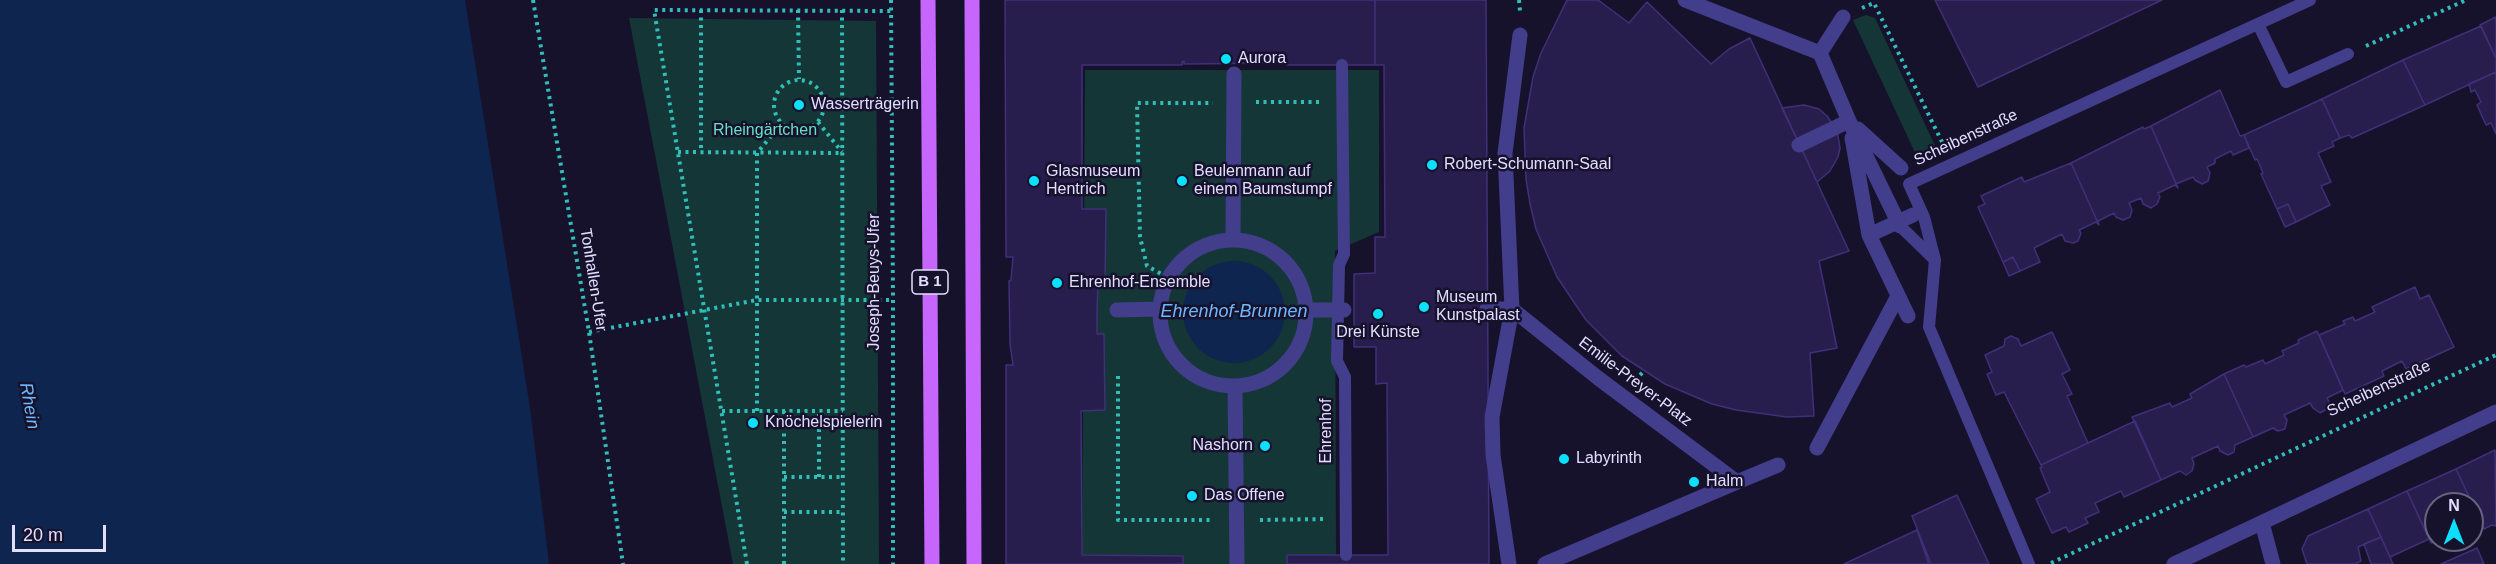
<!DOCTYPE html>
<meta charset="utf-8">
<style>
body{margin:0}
#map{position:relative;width:2496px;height:564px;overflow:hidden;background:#17122c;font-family:Arial,sans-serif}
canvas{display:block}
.north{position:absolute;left:2424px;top:492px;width:60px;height:60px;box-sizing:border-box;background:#17122c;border:2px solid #686480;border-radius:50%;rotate:0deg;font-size:16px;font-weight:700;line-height:24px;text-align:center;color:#e2deff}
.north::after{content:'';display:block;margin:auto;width:21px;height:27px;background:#0ce0fc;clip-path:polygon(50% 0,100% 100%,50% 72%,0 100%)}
.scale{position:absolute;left:12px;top:525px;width:94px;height:27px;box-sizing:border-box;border:3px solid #e2deff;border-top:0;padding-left:8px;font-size:18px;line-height:21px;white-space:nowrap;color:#e2deff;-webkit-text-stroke:4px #17122c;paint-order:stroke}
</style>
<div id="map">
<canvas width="2496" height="564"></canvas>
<div class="north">N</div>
<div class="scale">20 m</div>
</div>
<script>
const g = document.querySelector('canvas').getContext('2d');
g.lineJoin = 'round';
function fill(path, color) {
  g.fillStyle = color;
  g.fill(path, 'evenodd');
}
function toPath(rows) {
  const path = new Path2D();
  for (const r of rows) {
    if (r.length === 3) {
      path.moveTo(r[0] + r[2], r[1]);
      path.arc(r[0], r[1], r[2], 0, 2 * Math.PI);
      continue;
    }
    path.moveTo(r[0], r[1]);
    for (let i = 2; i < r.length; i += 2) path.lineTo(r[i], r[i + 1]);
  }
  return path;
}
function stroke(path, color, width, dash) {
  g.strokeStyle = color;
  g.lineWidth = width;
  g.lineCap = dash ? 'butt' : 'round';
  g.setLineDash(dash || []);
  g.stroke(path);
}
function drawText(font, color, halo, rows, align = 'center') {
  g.font = font + ' Arial,sans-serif';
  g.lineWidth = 5;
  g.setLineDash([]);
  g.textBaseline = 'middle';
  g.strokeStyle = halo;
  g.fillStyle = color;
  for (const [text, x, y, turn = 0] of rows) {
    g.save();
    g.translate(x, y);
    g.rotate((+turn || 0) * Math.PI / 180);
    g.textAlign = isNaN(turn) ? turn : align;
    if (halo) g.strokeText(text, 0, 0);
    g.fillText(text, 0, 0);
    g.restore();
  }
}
const green = toPath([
 [1866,15,1875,18,1938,152,1919,161,1853,20],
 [629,18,876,21,879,564,733,564],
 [1085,70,1379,70,1379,232,1335,251,1336,555,1288,555,1287,564,1183,564,1182,556,1082,555]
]);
const water = toPath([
 [0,0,465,0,530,408,549,564,0,564],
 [1234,312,51]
]);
const building = toPath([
 [1005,0,1375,0,1375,65,1287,65,1285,61,1285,63,1184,64,1184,61,1182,62,1182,65,1082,65,1082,209,1106,209,1105,285,1098,285,1097,310,1097,334,1104,334,1105,410,1081,411,1082,555,1183,556,1183,564,1006,564,1006,365,1013,365,1010,344,1009,281,1011,280,1013,257,1006,257,1005,0],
 [1375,0,1486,0,1489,564,1287,564,1287,555,1388,555,1387,383,1376,384,1376,347,1354,347,1354,274,1375,273,1375,237,1385,237,1384,65,1375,65,1375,0],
 [1567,0,1598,0,1629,23,1647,2,1711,64,1729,49,1750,38,1849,251,1819,261,1837,348,1810,353,1814,416,1787,417,1736,410,1712,404,1665,384,1622,356,1586,320,1557,277,1536,229,1530,204,1526,179,1524,128,1533,77,1541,53,1567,0],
 [1935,0,2162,0,1978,87,1935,0],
 [2496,17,2496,58,2480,25,2496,17],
 [2481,26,2496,58,2496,72,2425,105,2403,60,2481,26],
 [2403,60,2425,105,2352,138,2349,135,2340,138,2322,99,2403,60],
 [2496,72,2496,134,2491,123,2486,125,2477,105,2481,102,2475,90,2471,92,2469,84,2496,72],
 [2220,90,2240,136,2244,135,2249,148,2233,155,2231,151,2215,159,2215,163,2207,167,2210,173,2208,181,2202,184,2195,180,2193,177,2176,184,2151,126,2220,90],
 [2322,99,2340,138,2332,142,2334,146,2318,153,2331,182,2321,186,2330,205,2296,222,2288,204,2277,209,2261,174,2263,173,2257,159,2255,160,2244,135,2322,99],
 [1804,105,1819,109,1827,116,1837,130,1840,148,1838,157,1830,171,1817,182,1782,108,1804,105],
 [2151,126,2178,188,2175,185,2158,193,2160,197,2157,204,2151,208,2143,204,2141,198,2129,203,2132,210,2130,217,2123,220,2116,217,2114,213,2098,221,2099,225,2071,163,2143,127,2144,129,2151,126],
 [2071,163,2099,225,2096,222,2079,230,2081,233,2078,241,2073,243,2065,241,2062,234,2034,248,2040,262,2020,271,2013,257,2003,262,1978,207,1985,204,1981,196,2022,177,2024,182,2071,163],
 [2288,204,2296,222,2285,227,2277,209,2288,204],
 [2013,257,2020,271,2009,276,2003,262,2013,257],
 [2415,287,2420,299,2429,295,2454,347,2406,369,2402,361,2382,371,2384,376,2345,394,2319,335,2345,324,2343,321,2353,317,2355,321,2375,312,2372,307,2415,287],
 [2317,331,2343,390,2327,398,2329,402,2327,409,2320,413,2313,408,2310,403,2284,415,2287,420,2285,429,2278,431,2273,428,2253,437,2224,374,2244,365,2246,367,2263,360,2265,364,2284,355,2282,351,2299,343,2298,340,2317,331],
 [2052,332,2070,370,2062,374,2072,394,2067,396,2088,443,2041,465,2004,392,1996,395,1987,374,1992,372,1985,355,2004,346,2005,339,2011,336,2018,339,2021,346,2052,332],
 [2224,374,2253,437,2235,445,2234,452,2228,455,2220,451,2218,446,2192,458,2194,464,2192,471,2186,475,2180,471,2161,480,2132,417,2170,403,2172,407,2192,398,2190,394,2224,374],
 [2135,421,2161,480,2124,497,2121,491,2095,503,2099,512,2085,518,2088,523,2069,532,2066,527,2052,533,2036,499,2050,492,2040,468,2042,467,2041,465,2135,421],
 [2495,450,2496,526,2492,525,2484,529,2456,469,2495,450],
 [2456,469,2480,520,2472,523,2472,504,2436,504,2437,540,2431,543,2407,491,2456,469],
 [2407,491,2429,539,2390,557,2368,509,2407,491],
 [1957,495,1989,564,1931,564,1912,516,1957,495],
 [2368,509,2381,537,2358,547,2361,561,2355,564,2307,564,2302,549,2308,536,2368,509],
 [1917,530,1929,564,1844,564,1917,530],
 [2381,537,2390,557,2393,564,2371,564,2364,544,2381,537],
 [2477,548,2484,564,2441,564,2477,548]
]);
const path = toPath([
 [533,0,589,332,623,564],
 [891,0,893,300,893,564],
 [1519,0,1520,11],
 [1862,8,1874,3,1943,144],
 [701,10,701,152],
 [798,10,799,79],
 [842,10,843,564],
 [2366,46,2466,0],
 [799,105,25],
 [1256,102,1321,102],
 [818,122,842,152],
 [678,152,843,153],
 [1167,277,1147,266,1140,237,1137,103,1213,103],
 [589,332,757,300,893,300],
 [1640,375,1643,372],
 [1118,376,1118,520,1213,520],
 [722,411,843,411],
 [757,411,757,153,782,123],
 [784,411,784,564],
 [784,477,843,477],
 [819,477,819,411],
 [784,512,843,512],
 [1260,520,1324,519],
 [2051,563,2496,355],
 [747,564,654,10,891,11]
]);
const service = toPath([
 [2258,24,2286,82,2348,54],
 [1342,65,1344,254,1339,265,1337,361,1345,377,1346,555],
 [1900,226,1934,259],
 [2029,564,1929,327,1935,260,1924,217,1909,184,2310,0]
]);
const pedestrian = toPath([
 [1685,0,1820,53,1849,121,1900,226],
 [1820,53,1843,17],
 [1858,129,1901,168],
 [1852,138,1869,235,1908,316],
 [1799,145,1849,121],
 [1869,235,1913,215],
 [1233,239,1234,74],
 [1233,313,73],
 [1487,309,1512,309,1598,378,1737,482,1778,465],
 [1117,310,1159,309],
 [1307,310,1344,310],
 [1235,386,1237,564],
 [1817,448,1898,296],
 [1509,564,1493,455,1492,417,1512,309,1505,153,1520,35],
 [1545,564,1737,482]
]);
const minor = toPath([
 [2262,523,2273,564],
 [2174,564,2496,412]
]);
const primary = toPath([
 [928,0,932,564],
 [972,0,974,564]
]);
const markers = [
 [1226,59,6,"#0ce0fc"],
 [799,105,6,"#0ce0fc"],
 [1432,165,6,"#0ce0fc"],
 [1034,181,6,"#0ce0fc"],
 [1182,181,6,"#0ce0fc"],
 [1057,283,6,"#0ce0fc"],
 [1424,307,6,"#0ce0fc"],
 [1378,314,6,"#0ce0fc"],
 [753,423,6,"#0ce0fc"],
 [1265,446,6,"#0ce0fc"],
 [1564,459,6,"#0ce0fc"],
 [1694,482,6,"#0ce0fc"],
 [1192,496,6,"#0ce0fc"]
];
const shields = [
 [930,282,36]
];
const shieldNames = [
 ["B 1",930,282]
];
const poiNames = [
 ["Aurora",1238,59],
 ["Wasserträgerin",811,105],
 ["Robert-Schumann-Saal",1444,165],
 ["Glasmuseum",1046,172],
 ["Hentrich",1046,190],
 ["Beulenmann auf",1194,172],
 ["einem Baumstumpf",1194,190],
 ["Ehrenhof-Ensemble",1069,283],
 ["Museum",1436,298],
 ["Kunstpalast",1436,316],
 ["Drei Künste",1378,333,"center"],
 ["Knöchelspielerin",765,423],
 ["Nashorn",1253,446,"right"],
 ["Labyrinth",1576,459],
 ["Halm",1706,482],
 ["Das Offene",1204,496]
];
const parkNames = [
 ["Rheingärtchen",765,131]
];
const streetNames = [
 ["Scheibenstraße",1966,138,-25],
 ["Tonhallen-Ufer",593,280,81],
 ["Joseph-Beuys-Ufer",875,282,-90],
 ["Emilie-Preyer-Platz",1635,382,37],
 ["Scheibenstraße",2379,389,-25],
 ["Ehrenhof",1327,431,-90]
];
const waterNames = [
 ["Ehrenhof-Brunnen",1234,312],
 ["Rhein",29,406,80]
];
fill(green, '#153636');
fill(water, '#0e254f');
fill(building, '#281e4d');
stroke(building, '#403079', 1.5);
stroke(path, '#32beb8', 4, [3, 4.5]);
stroke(service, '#423e8b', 12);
stroke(pedestrian, '#423e8b', 15);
stroke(minor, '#423e8b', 15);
stroke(primary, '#c766fd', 15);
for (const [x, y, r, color] of markers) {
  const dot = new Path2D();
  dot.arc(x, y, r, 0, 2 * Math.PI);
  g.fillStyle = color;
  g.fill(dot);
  stroke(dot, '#17122c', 2);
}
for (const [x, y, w] of shields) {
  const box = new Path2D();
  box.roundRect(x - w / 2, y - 12, w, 24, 4.5);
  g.fillStyle = '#17122c';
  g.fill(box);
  stroke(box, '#e2deff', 1.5);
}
drawText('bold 15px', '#e2deff', null, shieldNames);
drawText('16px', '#e2deff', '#17122c', poiNames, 'left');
drawText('16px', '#68e0c4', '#17122c', parkNames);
drawText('16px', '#e2deff', '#17122c', streetNames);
drawText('italic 18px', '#6db8fd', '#17122c', waterNames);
</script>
